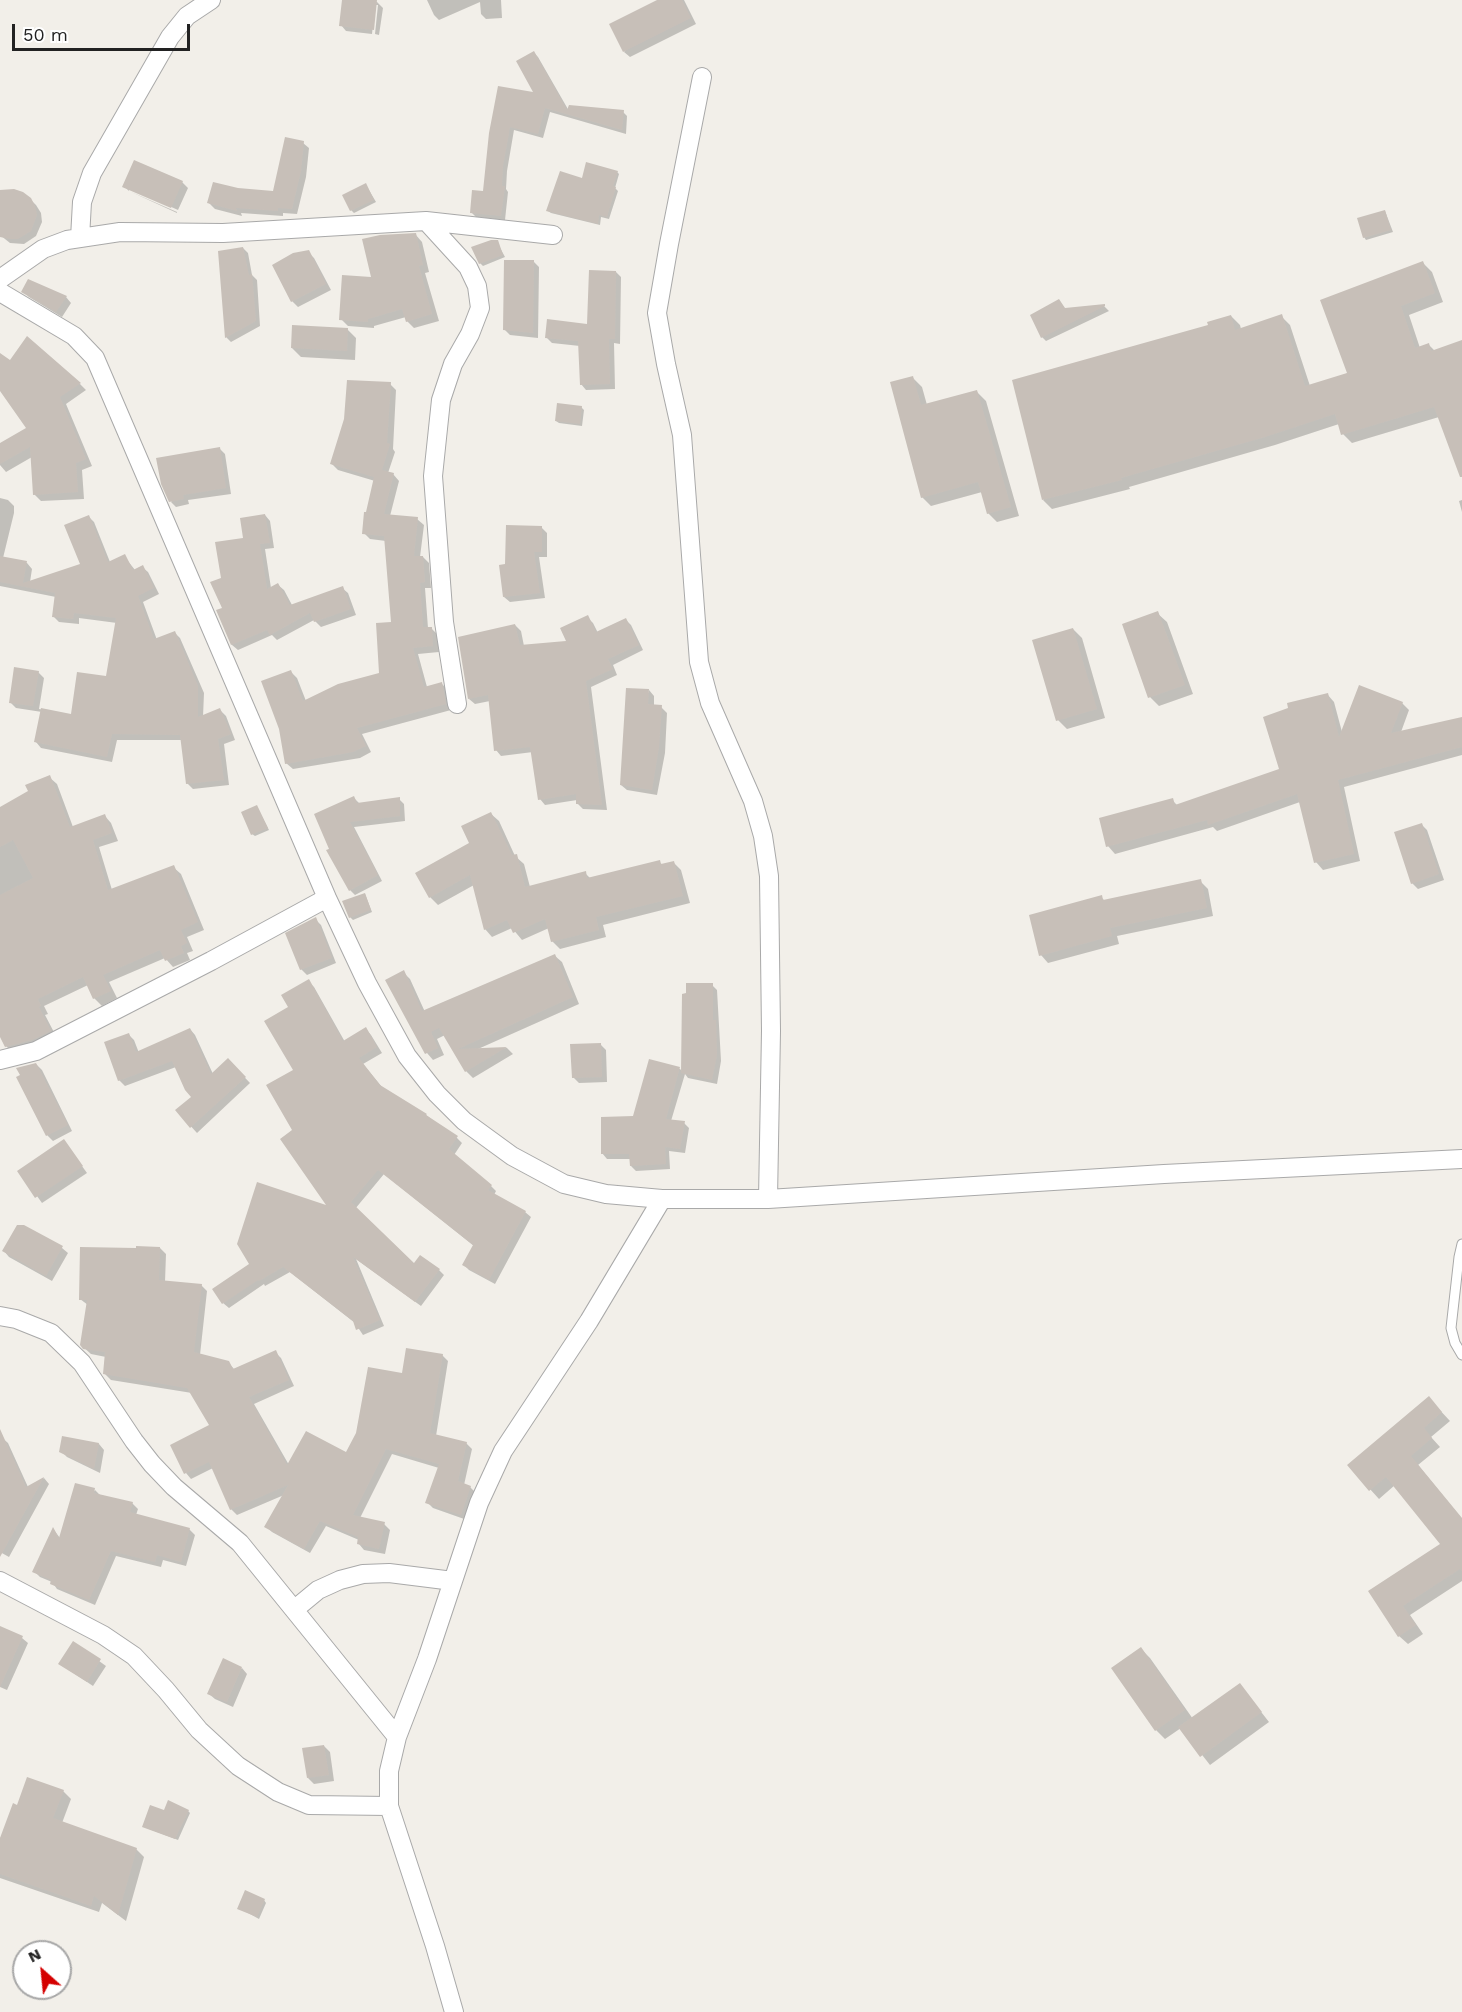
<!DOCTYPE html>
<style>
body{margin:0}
#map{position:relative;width:1462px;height:2012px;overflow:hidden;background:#f2efe9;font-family:"Work Sans",sans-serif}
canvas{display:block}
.north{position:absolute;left:12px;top:1940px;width:60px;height:60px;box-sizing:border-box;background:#fff;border:2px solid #a7a7a7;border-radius:50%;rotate:333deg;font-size:16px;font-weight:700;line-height:24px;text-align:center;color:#222}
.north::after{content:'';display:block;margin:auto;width:21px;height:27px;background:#d40000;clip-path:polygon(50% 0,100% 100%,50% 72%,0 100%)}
.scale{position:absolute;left:12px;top:24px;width:178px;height:27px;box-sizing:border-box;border:3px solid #222;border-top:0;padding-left:8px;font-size:18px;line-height:21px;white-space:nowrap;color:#222;-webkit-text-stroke:4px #fff;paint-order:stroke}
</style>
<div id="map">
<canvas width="1462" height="2012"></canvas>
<div class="north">N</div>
<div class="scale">50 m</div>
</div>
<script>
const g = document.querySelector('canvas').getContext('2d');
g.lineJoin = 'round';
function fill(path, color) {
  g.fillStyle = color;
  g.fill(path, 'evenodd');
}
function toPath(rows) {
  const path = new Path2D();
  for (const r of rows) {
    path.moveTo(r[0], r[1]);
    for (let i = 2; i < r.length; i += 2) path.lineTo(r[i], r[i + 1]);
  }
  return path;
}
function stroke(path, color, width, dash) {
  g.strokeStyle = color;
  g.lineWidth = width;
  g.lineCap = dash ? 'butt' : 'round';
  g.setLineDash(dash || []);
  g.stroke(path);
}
const shadow = toPath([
 [344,0,377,2,383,8,379,35,375,34,378,5,375,5,372,34,346,31,341,25],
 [427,0,501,0,502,18,486,19,481,14,480,2,439,20,434,15],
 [660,0,684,0,696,24,630,57,624,52],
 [534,53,538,57,569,111,623,112,627,116,626,134,550,112,543,138,514,130,507,171,506,189,508,192,505,220,476,217,471,212,484,192,490,133,536,94],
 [303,143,309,148,306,177,297,214,283,213,283,216,241,213,242,216,215,209,209,203,238,190,274,193],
 [617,172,619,174,615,188,618,191,609,219,601,217,600,225,551,213,548,211,583,180],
 [182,182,188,188,178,210,129,188,129,191,124,186],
 [366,185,376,202,354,213,351,210],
 [129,191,177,212,177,213],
 [0,194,30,199,36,205,41,213,42,222,36,236,24,244,10,243,0,235],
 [1385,211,1393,232,1366,240,1364,237],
 [415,234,422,242,429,272,425,273,439,321,414,328,407,321,406,317,374,326,374,328,348,326,341,319,373,279],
 [497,242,505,257,483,266,480,263],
 [243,248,248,253,252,275,257,280,260,326,231,342,226,337],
 [308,252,314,258,331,290,298,307,292,301],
 [534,262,539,267,538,338,510,335,504,329],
 [1423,263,1432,272,1443,302,1409,315,1420,348,1429,345,1435,351,1462,342,1462,466,1439,417,1352,443,1343,434,1339,424,1275,445,1129,487,1130,489,1052,509,1043,500,1210,327,1231,316,1240,325,1241,329,1281,316,1290,325,1310,386,1349,373],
 [616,272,621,277,620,344,614,343,615,389,586,390,581,384,580,346,552,343,546,337,589,325],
 [23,291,66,297,71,303,62,317,29,297],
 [1059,301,1066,310,1104,306,1109,311,1046,341,1042,337],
 [347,329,356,338,355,360,301,357,292,348],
 [0,355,10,362,80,384,86,390,66,404,92,466,82,470,84,499,41,501,34,494,32,457,6,472,0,465,0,445,29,429,0,389],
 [913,378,922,387,927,405,977,392,986,401,1019,516,997,522,988,513,982,492,931,506,922,497],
 [390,384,396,390,393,449,395,452,388,473,393,474,399,481,390,516,417,519,424,525,420,557,423,557,429,563,431,588,425,588,428,628,431,628,437,634,439,652,418,654,427,687,442,684,448,690,451,710,362,734,371,752,360,758,293,769,286,763,291,672,297,678,306,701,381,674,393,623,386,541,370,539,364,533,375,481,338,470,332,464],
 [581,407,584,410,582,426,559,423,556,421],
 [219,448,225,454,231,494,188,500,189,504,176,507,171,502],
 [0,498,8,500,14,506,14,513,3,558,27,563,32,569,30,582,82,565,88,516,94,522,110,562,124,556,135,570,142,567,148,572,159,594,143,602,157,640,174,632,180,638,204,693,203,717,220,710,226,716,235,740,224,744,229,785,193,789,187,783,182,740,117,740,112,762,41,748,36,742,42,712,16,708,10,702,38,672,44,678,39,709,72,715,107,678,117,623,79,618,79,624,59,622,53,616,56,597,0,586],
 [1462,500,1462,512,1459,501],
 [265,515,270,521,274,548,265,549,271,588,278,585,284,590,292,605,342,588,348,593,356,615,321,627,314,620,277,640,272,635,238,650,232,645,224,608,223,578,245,539],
 [541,527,547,533,547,557,539,557,545,598,510,602,504,597,507,565],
 [1157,613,1167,622,1193,694,1159,706,1150,697],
 [587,617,593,623,598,633,626,620,631,625,643,650,613,665,617,675,591,687,607,810,583,809,577,803,577,800,545,805,540,799,533,752,501,756,496,750,490,701,475,704,469,699,515,625,521,631,524,646,568,643],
 [1073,629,1082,638,1105,718,1067,729,1058,720],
 [649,690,654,696,654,706,661,707,667,713,665,753,657,795,627,790,621,785],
 [1327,694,1334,702,1342,732,1402,703,1409,710,1401,732,1462,718,1462,755,1344,787,1360,861,1323,870,1316,862,1300,802,1217,831,1213,827,1115,854,1108,846,1172,800,1178,806,1281,770],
 [49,777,57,784,73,827,104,815,111,823,118,841,99,847,112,890,173,867,181,874,204,930,187,937,193,951,187,953,190,960,173,967,165,958,109,982,117,998,102,1006,94,998,88,985,44,1006,48,1014,45,1015,57,1038,14,1054,6,1046,0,1034,0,808,30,792],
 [354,798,360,804,399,799,404,804,405,821,354,827,382,881,355,895,350,890,328,851],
 [257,807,269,830,255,836,252,834],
 [491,814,499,821,515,856,524,864,530,887,585,873,591,879,659,862,663,865,674,863,681,870,690,903,603,925,606,937,560,949,552,941,549,928,522,940,512,928,492,937,485,929,474,885,438,905,430,897],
 [1421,824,1427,830,1444,880,1418,889,1412,883],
 [1200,881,1208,889,1213,916,1117,936,1119,944,1048,963,1041,955,1101,897,1105,901],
 [365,894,372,912,353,920,350,917],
 [315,919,321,925,336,963,307,975,301,969],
 [555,956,562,962,579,1004,478,1049,507,1048,513,1054,473,1078,466,1071,445,1035,437,1039,444,1055,433,1060,427,1053,387,981,403,972,410,979,425,1012],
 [308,981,314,987,345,1042,366,1029,371,1035,382,1053,363,1064,382,1087,426,1115,457,1138,462,1143,454,1155,491,1186,496,1191,494,1195,525,1212,531,1217,495,1284,469,1270,464,1265,474,1246,384,1174,355,1209,415,1265,439,1270,444,1275,421,1306,356,1259,384,1326,363,1335,355,1323,290,1272,265,1286,264,1284,229,1308,223,1303,330,1208,294,1131,295,1070,290,1007],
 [712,985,717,990,721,1061,717,1084,688,1078,685,1074,671,1121,684,1123,689,1128,685,1153,669,1151,670,1169,636,1171,631,1166,630,1159,607,1159,602,1153,635,1118,650,1061,680,1069,683,1072],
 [190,1029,195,1035,213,1074,228,1060,250,1083,197,1133,177,1111,193,1097,176,1067,125,1086,119,1080,129,1035,134,1040,139,1053],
 [601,1045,606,1050,607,1082,579,1083,573,1077],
 [36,1064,42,1070,72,1131,53,1141,47,1135],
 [64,1141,87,1173,42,1203,19,1171],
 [62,1248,68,1253,52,1281,9,1257,4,1251],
 [160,1248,166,1254,165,1282,201,1285,207,1291,200,1355,228,1362,234,1369,275,1352,281,1358,294,1386,254,1404,289,1465,346,1454,403,1375,442,1355,448,1361,436,1436,466,1443,472,1449,464,1485,470,1487,476,1493,467,1520,433,1508,427,1502,439,1468,392,1454,360,1518,384,1524,390,1530,385,1554,364,1550,359,1544,359,1540,326,1526,310,1553,272,1532,266,1526,284,1495,237,1515,231,1509,213,1468,191,1479,186,1473,211,1426,192,1393,111,1380,105,1374,106,1357,91,1354,81,1345,88,1305,80,1299],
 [1437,1407,1450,1421,1431,1437,1440,1447,1418,1465,1462,1519,1462,1581,1410,1615,1423,1634,1408,1644,1399,1636,1371,1592,1443,1544,1395,1485,1379,1499,1349,1466],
 [0,1436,8,1443,28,1487,44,1478,49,1484,9,1557,0,1552],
 [99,1444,104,1450,100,1473,67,1457,61,1451],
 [95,1490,100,1495,132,1503,138,1509,136,1515,189,1529,195,1535,186,1566,163,1560,161,1567,116,1556,95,1605,57,1589,52,1582,40,1577,34,1571,53,1529,60,1538],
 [0,1627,22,1638,28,1643,7,1690,0,1687],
 [74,1643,106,1666,93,1686,60,1664],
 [1141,1649,1150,1658,1193,1719,1240,1685,1269,1722,1210,1765,1181,1728,1165,1739,1156,1730],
 [242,1668,247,1674,233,1707,215,1699,209,1694],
 [324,1746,330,1752,334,1781,314,1784,308,1778],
 [63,1791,71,1799,62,1823,136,1849,144,1857,126,1921,102,1903,99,1912,0,1878,0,1838],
 [188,1811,190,1813,178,1840,144,1827,165,1812],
 [264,1900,266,1903,259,1919,239,1908]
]);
const building = toPath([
 [342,0,377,0,374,30,339,26],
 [657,0,682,0,691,18,623,52,609,24],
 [534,51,567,110,569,105,624,110,622,130,545,108,538,134,510,127,503,166,502,186,505,186,501,216,470,213,472,190,483,191,489,133,498,86,533,92,516,61],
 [285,137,304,141,301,171,292,209,278,208,278,211,236,208,237,211,207,203,213,182,238,188,273,191],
 [134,160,183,181,171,208,122,187],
 [586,162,618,171,613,186,616,187,607,217,599,215,598,224,546,211,560,171,582,178],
 [366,183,374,200,350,211,342,195],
 [14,189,23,192,31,198,35,206,37,215,31,231,18,239,10,239,0,237,0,190],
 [1385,210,1391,230,1363,238,1357,218],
 [416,233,423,265,419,266,432,314,406,322,402,309,368,319,368,322,339,320,342,275,371,277,362,239,380,235],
 [491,240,498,240,503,255,479,264,471,247],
 [243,247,249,275,252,274,256,321,225,338,218,251],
 [309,250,326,284,291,302,272,265,293,253],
 [504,260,534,260,533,333,503,330],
 [1423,261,1435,293,1401,306,1415,348,1429,343,1431,351,1462,340,1462,477,1460,477,1434,407,1341,435,1335,414,1265,437,1121,478,1122,480,1042,500,1012,380,1208,325,1207,322,1231,315,1235,330,1282,314,1305,386,1347,373,1320,300],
 [589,270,616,271,615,339,609,339,610,384,580,385,578,341,545,338,547,319,587,324],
 [28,279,67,296,56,312,21,292],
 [1059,299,1065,308,1105,304,1105,306,1041,338,1030,315],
 [292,325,348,328,347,351,291,348],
 [27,336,81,383,60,397,86,459,76,463,78,492,33,495,30,447,0,464,0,443,26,428,0,391,0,353,10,360],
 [913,376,921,405,977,390,1011,507,987,514,978,482,921,498,890,382],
 [347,380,391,382,387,443,390,444,382,470,394,473,384,514,418,517,414,556,423,556,425,582,420,583,423,627,432,627,433,646,413,648,424,687,442,682,446,704,357,728,366,746,353,752,285,764,279,729,261,681,291,670,303,701,338,684,379,673,376,623,391,622,384,536,362,534,364,512,366,512,374,477,330,464,344,419],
 [557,403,582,406,580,424,555,421],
 [220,447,226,488,183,495,184,499,169,502,161,484,156,458],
 [265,514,270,543,260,544,267,589,278,583,290,605,343,586,351,609,314,622,310,613,270,635,267,630,231,645,216,610,222,608,210,582,221,578,215,542,243,538,240,518],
 [89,515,108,562,125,554,133,570,143,565,154,588,138,596,154,639,175,631,198,686,198,717,220,708,231,734,218,739,224,780,186,784,180,735,112,734,107,757,34,742,41,708,71,714,77,672,106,676,116,618,74,613,73,619,52,617,55,593,0,582,0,556,27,561,23,583,80,564,64,525],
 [506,525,542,526,542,552,534,552,540,593,503,597,499,565,505,564],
 [1158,611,1185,685,1148,698,1122,624],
 [588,615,596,632,626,618,639,645,608,659,613,669,586,681,602,805,576,804,576,794,538,800,530,747,494,751,488,695,468,699,458,637,515,624,520,645,566,641,560,628],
 [1073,628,1097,709,1056,721,1032,640],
 [14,667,39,671,33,706,9,703],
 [1359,685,1403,702,1391,733,1462,717,1462,747,1338,780,1354,854,1314,863,1297,794,1208,825,1207,820,1106,847,1099,818,1173,798,1175,805,1279,769,1263,717,1288,708,1287,703,1328,693,1339,737],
 [626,688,649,689,648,704,662,705,659,747,652,790,620,785],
 [50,775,70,827,105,814,112,833,93,840,108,890,174,865,198,922,181,930,187,943,181,946,184,953,165,961,160,950,103,975,111,991,93,999,83,977,38,999,41,1006,39,1007,51,1031,32,1040,5,1047,0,1037,0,895,33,878,13,840,0,847,0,807,28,791,25,785],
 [354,796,357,803,400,797,400,816,350,822,378,875,349,891,326,850,329,849,314,814],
 [257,805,268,828,251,835,241,812],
 [491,812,512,855,517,854,525,887,586,871,587,878,660,860,661,864,674,861,683,896,596,917,599,930,551,942,545,919,513,933,507,920,484,930,470,875,429,898,415,873,469,843,461,826],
 [1422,823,1439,874,1411,884,1394,832],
 [1201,879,1207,908,1110,928,1112,936,1039,956,1029,915,1102,895,1103,900],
 [365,893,371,910,349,918,342,901],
 [316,917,332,958,300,970,285,933],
 [555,954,573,997,458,1049,507,1047,465,1072,439,1028,431,1032,438,1048,425,1054,385,980,404,970,422,1011],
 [309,979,343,1041,366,1027,377,1047,359,1058,380,1085,427,1114,426,1115,458,1136,449,1149,492,1185,488,1190,526,1211,489,1280,462,1265,473,1245,378,1170,351,1202,414,1263,420,1255,440,1269,415,1302,353,1257,380,1320,356,1330,353,1321,283,1267,259,1281,258,1280,222,1304,212,1289,249,1264,237,1244,257,1182,326,1205,280,1139,292,1130,266,1085,293,1070,264,1021,288,1007,281,995],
 [686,983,713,983,713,1020,716,1020,717,1055,712,1080,681,1073,682,994,686,993],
 [190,1028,211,1074,228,1058,246,1077,190,1128,175,1110,191,1097,185,1090,172,1061,118,1081,104,1042,129,1033,136,1052],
 [601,1043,602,1077,572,1078,570,1044],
 [649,1059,680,1067,666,1119,685,1121,680,1149,665,1147,666,1164,630,1166,629,1154,601,1154,601,1117,633,1116],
 [36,1063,68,1125,46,1136,16,1077,20,1075,16,1068],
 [64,1139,83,1166,35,1198,17,1171],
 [17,1225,24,1225,63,1246,46,1276,2,1251],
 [136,1246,160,1247,159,1280,202,1284,194,1352,229,1361,233,1369,276,1350,289,1380,249,1397,287,1465,306,1431,346,1452,356,1433,368,1367,402,1373,406,1348,443,1354,430,1433,467,1442,458,1481,471,1486,461,1515,425,1503,439,1464,386,1449,353,1515,385,1522,379,1549,357,1544,358,1537,320,1521,304,1549,264,1527,288,1485,230,1510,209,1462,184,1474,170,1445,209,1425,187,1388,103,1374,105,1352,83,1349,80,1345,87,1300,79,1300,80,1247,136,1248],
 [1429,1396,1442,1412,1424,1428,1432,1438,1411,1456,1462,1518,1462,1571,1460,1569,1403,1606,1416,1625,1398,1637,1368,1591,1440,1544,1386,1477,1369,1491,1347,1465],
 [0,1429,26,1487,44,1477,0,1557],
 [62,1436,99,1443,94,1469,59,1452],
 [75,1483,95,1488,94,1493,133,1502,130,1512,190,1528,181,1562,157,1555,155,1562,111,1551,89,1600,50,1584,51,1580,32,1572,53,1527,59,1538],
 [0,1626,23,1636,0,1687],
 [73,1641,101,1659,87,1682,58,1664],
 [1141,1647,1185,1710,1155,1731,1111,1668],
 [223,1658,242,1667,227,1702,207,1694],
 [1240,1683,1262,1712,1200,1757,1178,1727],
 [324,1745,329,1775,307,1778,302,1748],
 [27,1777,64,1790,53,1818,137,1848,118,1915,94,1896,91,1906,0,1874,0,1838,13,1803,17,1805],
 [168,1800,189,1810,175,1839,142,1827,150,1805,164,1810],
 [245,1890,265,1899,257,1917,237,1909]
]);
const service = toPath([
 [1462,1244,1459,1257,1451,1328,1455,1343,1462,1355]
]);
const minor = toPath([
 [702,77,669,244,657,313,666,364,682,435,699,662,710,703,753,801,763,836,769,876,771,1031,768,1199],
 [426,221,553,235],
 [80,238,82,202,92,173,170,37,187,16,211,0],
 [0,279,43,249,67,240,120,232,223,233,426,221,468,267,477,286,480,308,470,334,453,364,441,400,433,476,444,622,457,704],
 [0,292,74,336,95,358,327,898,367,983,407,1056,437,1094,464,1121,512,1156,564,1184,606,1194,662,1199,768,1199,1164,1174,1462,1159],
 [0,1060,36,1051,211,961,327,898],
 [0,1316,16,1319,51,1333,82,1363,134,1441,152,1464,174,1487,240,1543,397,1737],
 [0,1581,103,1635,134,1656,166,1690,199,1730,238,1766,278,1792,309,1805,389,1806],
 [295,1609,318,1590,340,1580,363,1574,389,1573,453,1581],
 [454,2012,435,1946,389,1806,389,1771,397,1737,427,1659,479,1503,503,1451,589,1321,662,1199]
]);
fill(shadow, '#0003');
fill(building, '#c7bfb8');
stroke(service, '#a9a9a9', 11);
stroke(minor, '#a9a9a9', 20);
stroke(service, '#fff', 9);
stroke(minor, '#fff', 18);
</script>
